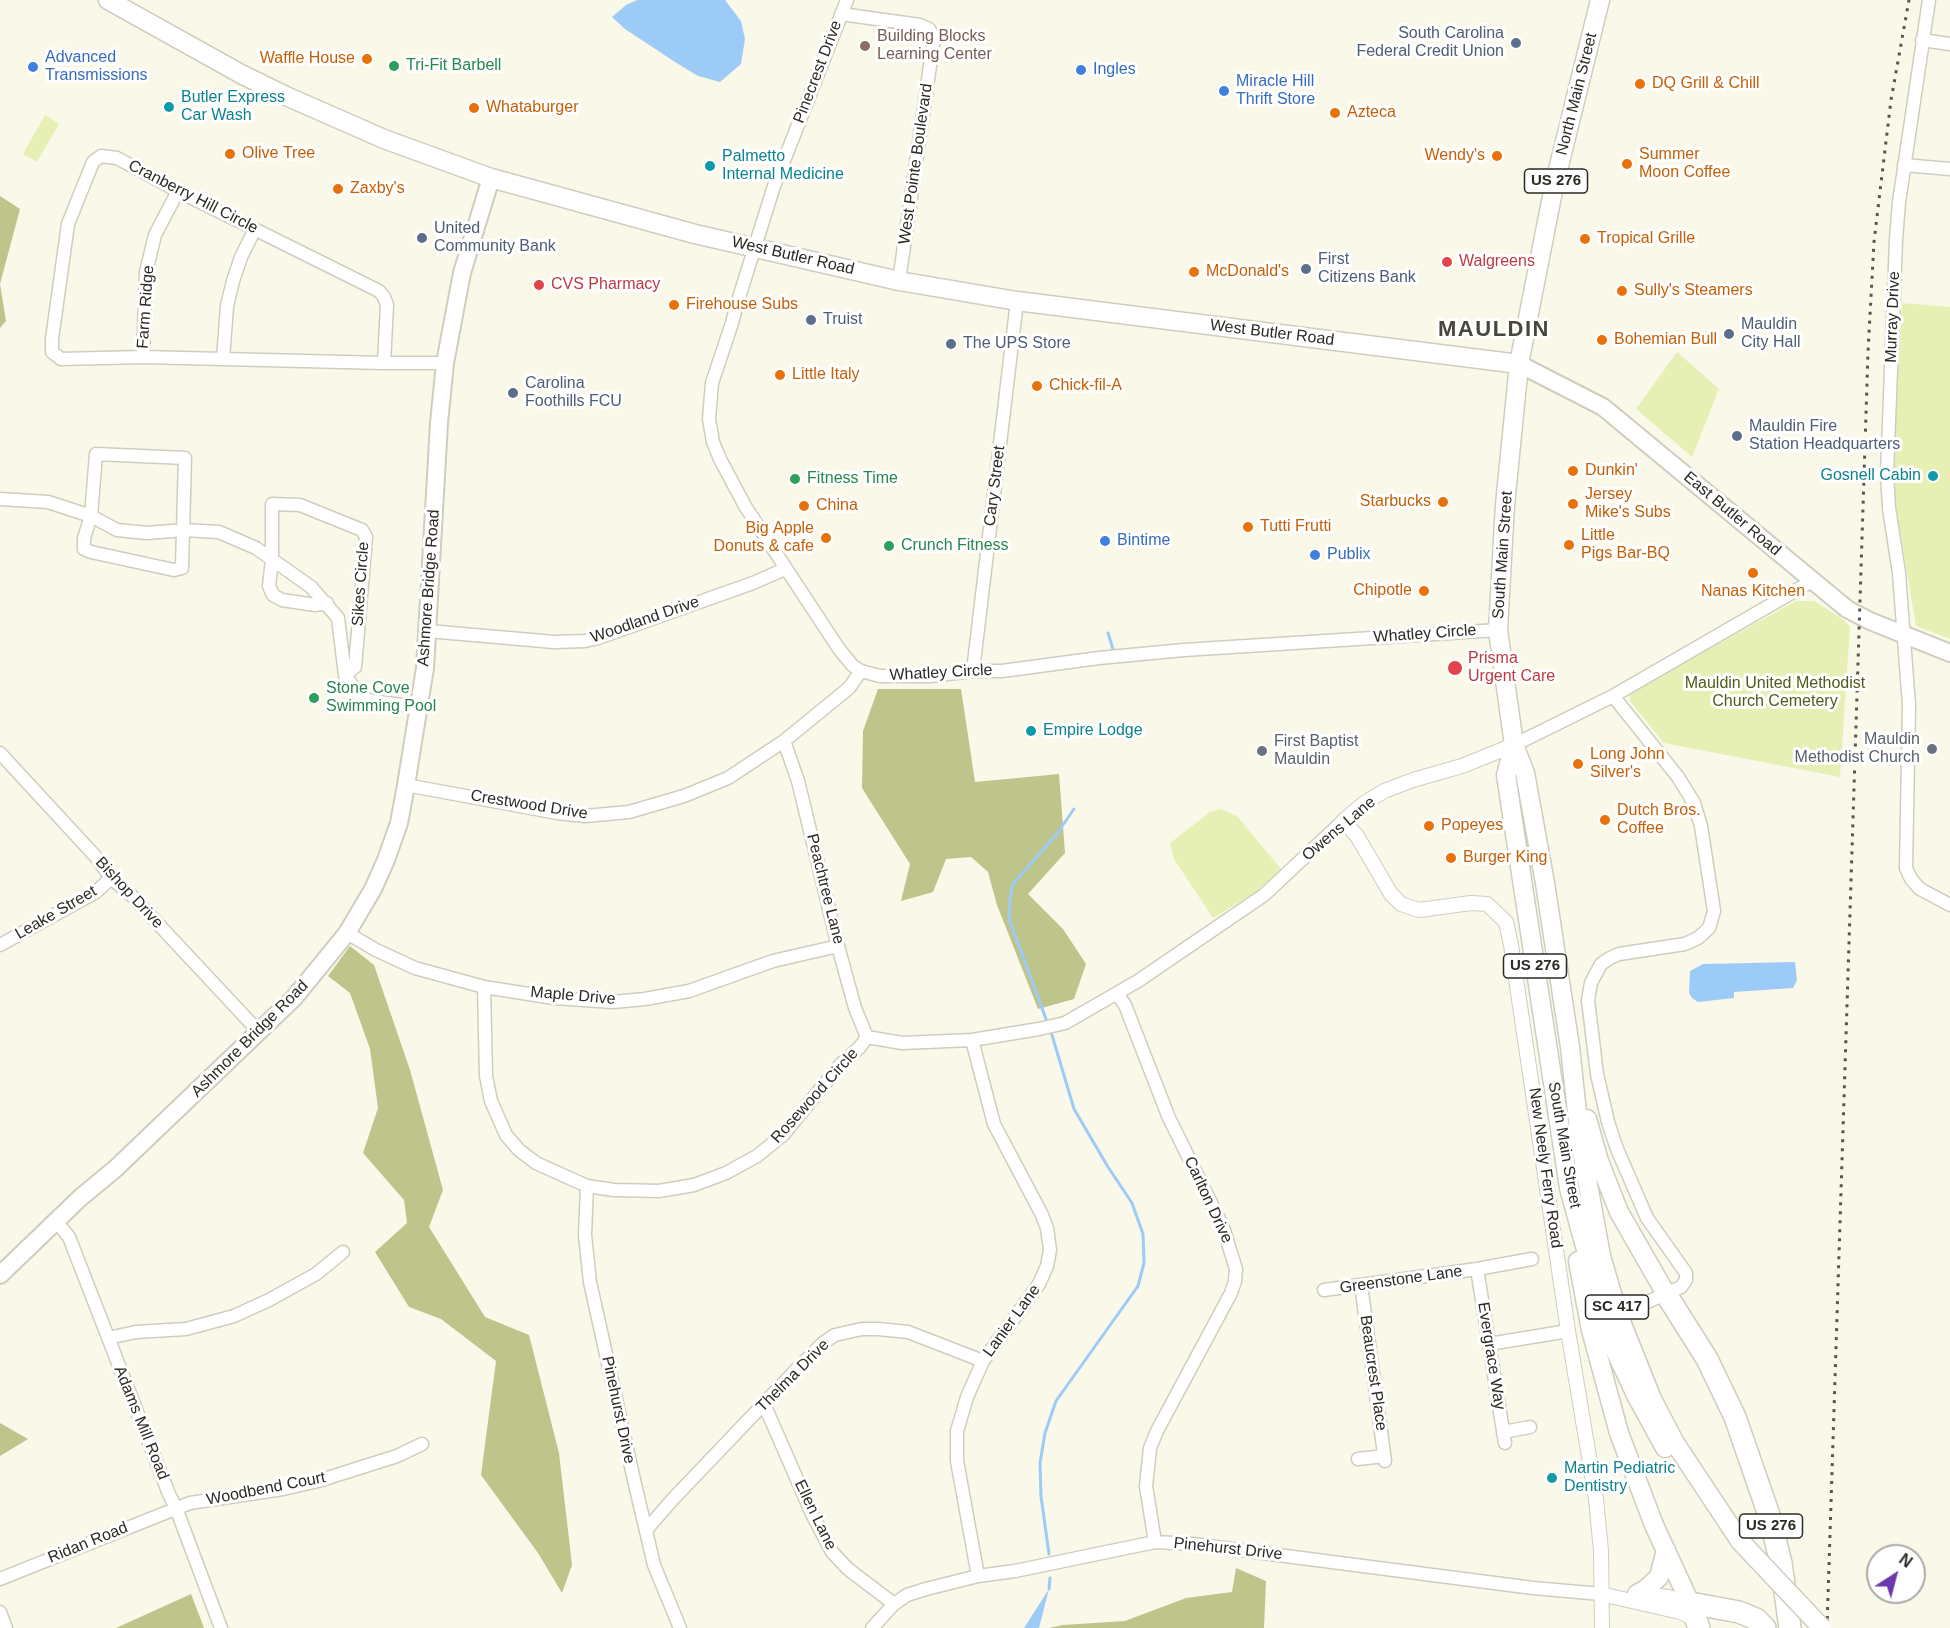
<!DOCTYPE html>
<style>
body{margin:0}
#map{position:relative;width:1950px;height:1628px;overflow:hidden;background:#faf8e9;font-family:Helvetica,sans-serif}
canvas{display:block}
.north{position:absolute;left:1866px;top:1544px;width:60px;height:60px;box-sizing:border-box;background:#fff;border:2px solid #aaaaa8;border-radius:50%;rotate:36deg;font-size:16px;font-weight:700;line-height:24px;text-align:center;color:#2b2a25}
.north::after{content:'';display:block;margin:auto;width:21px;height:27px;background:#6f37ad;clip-path:polygon(50% 0,100% 100%,50% 72%,0 100%)}
</style>
<div id="map">
<canvas width="1950" height="1628"></canvas>
<div class="north">N</div>
</div>
<script>
const g = document.querySelector('canvas').getContext('2d');
g.lineJoin = 'round';
function fill(path, color) {
  g.fillStyle = color;
  g.fill(path, 'evenodd');
}
function toPath(rows) {
  const path = new Path2D();
  for (const r of rows) {
    path.moveTo(r[0], r[1]);
    for (let i = 2; i < r.length; i += 2) path.lineTo(r[i], r[i + 1]);
  }
  return path;
}
function stroke(path, color, width, dash) {
  g.strokeStyle = color;
  g.lineWidth = width;
  g.lineCap = dash ? 'butt' : 'round';
  g.setLineDash(dash || []);
  g.stroke(path);
}
function drawText(font, color, halo, rows, align = 'center') {
  g.font = font + ' Helvetica,sans-serif';
  g.lineWidth = 6;
  g.setLineDash([]);
  g.textBaseline = 'middle';
  g.strokeStyle = halo;
  g.fillStyle = color;
  for (const [text, x, y, turn = 0] of rows) {
    g.save();
    g.translate(x, y);
    g.rotate((+turn || 0) * Math.PI / 180);
    g.textAlign = isNaN(turn) ? turn : align;
    if (halo) g.strokeText(text, 0, 0);
    g.fillText(text, 0, 0);
    g.restore();
  }
}
const green = toPath([
 [45,115,59,124,37,162,23,154],
 [1902,303,1950,307,1950,639,1916,626,1893,489,1898,359],
 [1677,352,1719,389,1692,457,1636,409],
 [1796,601,1814,601,1844,620,1850,627,1840,777,1664,743,1630,701,1629,693],
 [1221,809,1237,816,1281,869,1256,892,1213,918,1174,859,1170,843,1210,812]
]);
const forest = toPath([
 [0,196,20,209,0,284,6,321,0,328],
 [878,689,961,689,975,782,1059,774,1065,853,1028,894,1063,929,1086,964,1074,999,1038,1009,997,905,988,872,971,857,946,859,933,892,901,901,910,864,862,788,863,731],
 [350,946,374,965,410,1070,443,1190,429,1227,485,1317,529,1335,559,1453,572,1565,562,1593,538,1553,481,1475,496,1361,441,1319,409,1307,375,1252,407,1223,404,1200,363,1153,378,1108,370,1049,350,993,328,976],
 [0,1423,28,1439,0,1456],
 [1236,1568,1266,1581,1264,1628,1049,1628,1063,1625,1125,1621,1186,1598,1232,1592],
 [191,1594,204,1628,116,1628]
]);
const water = toPath([
 [637,0,725,0,741,21,745,39,741,64,720,82,698,76,675,62,625,29,612,17,626,5],
 [1795,962,1797,980,1793,988,1734,992,1734,998,1698,1002,1692,998,1689,993,1690,971,1703,964],
 [1049,1589,1039,1628,1024,1628]
]);
const stream = toPath([
 [1108,633,1113,649],
 [1046,1019,1009,919,1010,898,1013,884,1056,835,1074,809],
 [1049,1554,1041,1496,1040,1463,1045,1433,1056,1401,1138,1286,1144,1263,1143,1234,1132,1203,1108,1167,1074,1109,1052,1035],
 [1049,1589,1050,1578]
]);
const minor = toPath([
 [847,0,774,186,737,304,732,323,712,383,709,419,713,442,720,459,745,506,839,649,853,666,861,671,880,676,931,676,973,671,1002,671,1099,658,1184,650,1498,630],
 [1929,0,1899,202,1896,240,1887,473,1889,508,1899,573,1909,705,1906,868,1911,879,1920,889,1950,905],
 [841,14,920,25,929,29,934,38,899,281],
 [1922,40,1950,44],
 [1904,165,1950,169],
 [143,357,146,272,155,235,178,191],
 [223,359,227,306,233,281,241,257,255,229],
 [384,363,387,305,384,297,379,291,178,191,117,158,101,156,93,162,68,224,52,339,52,352,61,359,143,357,384,363,445,363],
 [96,454,185,458,182,568,174,570,91,552,84,549,84,538,91,516,96,454],
 [0,499,48,502,91,516,117,530,147,533,184,530,219,532,256,548,311,587,338,618,345,675,358,694,371,701,418,707],
 [327,603,315,605,282,600,273,595,269,586,272,560,272,504,300,505,362,530,366,537,355,667,345,675],
 [428,631,554,642,585,641,598,638,753,583,785,569],
 [973,671,1017,301],
 [784,741,798,781,838,946,855,1008,867,1037],
 [1514,745,1613,696,1812,581],
 [0,753,96,857,111,878,132,896,260,1033],
 [406,785,557,813,585,816,629,812,684,796,728,778,784,741,849,688,861,671],
 [347,933,376,950,415,968,484,987,554,998,613,1002,645,999,689,991,773,961,838,946],
 [0,945,96,892,111,878],
 [484,987,486,1076,491,1101,506,1135,519,1150,536,1163,587,1186,614,1190,659,1191,694,1185,726,1173,757,1156,783,1135,840,1065,860,1047,867,1037],
 [1117,994,1125,1005,1169,1118,1223,1227,1236,1269,1235,1281,1231,1293,1157,1431,1150,1448,1146,1486,1155,1542],
 [867,1037,902,1043,972,1040,1039,1029,1065,1023,1138,981,1264,895,1343,821],
 [972,1040,994,1124,1041,1213,1047,1228,1050,1250,1047,1266,1039,1284,983,1361,967,1397,957,1431,957,1461,978,1576],
 [587,1186,585,1235,590,1282,634,1480,654,1565,680,1628],
 [56,1221,69,1237,169,1494,176,1508,221,1628],
 [1477,1269,1505,1443],
 [1361,1285,1385,1461],
 [1324,1290,1477,1269,1532,1259],
 [1611,1316,1634,1308,1681,1287,1686,1280,1686,1273,1647,1218,1617,1149,1608,1122,1597,1074,1588,1000,1591,983,1601,964,1610,958,1619,954,1685,944,1698,938,1709,928,1714,911,1701,826,1694,803,1678,777,1613,696],
 [108,1338,136,1332,186,1329,234,1316,269,1300,316,1274,343,1252],
 [1489,1344,1568,1331],
 [764,1404,813,1516,832,1552,848,1569,894,1604],
 [1503,1432,1530,1427],
 [1358,1459,1384,1456],
 [646,1530,673,1499,798,1368,823,1343,835,1335,862,1329,878,1329,908,1332,983,1361],
 [0,1579,190,1503,283,1489,318,1481,397,1456,422,1444],
 [0,1612,6,1628],
 [872,1628,894,1604,907,1595,926,1589,978,1576,1015,1571,1155,1542,1193,1544,1533,1588,1601,1594]
]);
const tertiary = toPath([
 [1514,745,1462,766,1413,780,1384,791,1363,804,1343,821,1357,836,1391,894,1401,904,1419,910,1471,903,1487,904,1506,922,1511,945,1568,1331,1596,1499,1601,1551,1602,1628],
 [1636,1593,1668,1597,1690,1603],
 [1601,1594,1680,1612,1696,1619]
]);
const secondary = toPath([
 [1519,364,1603,407,1847,609,1870,621,1950,653],
 [0,1275,80,1198,115,1169,294,998,347,933,373,889,386,860,399,823,406,785,425,668,439,423,445,363,462,273,491,178]
]);
const primary = toPath([
 [108,0,241,74,286,96,384,139,491,178,695,234,899,281,1017,301,1519,364],
 [1600,0,1554,186,1519,364,1505,505,1498,630,1514,745,1525,773,1545,883,1570,1047,1580,1140,1601,1256,1618,1314,1652,1399,1675,1443,1740,1541],
 [1514,745,1506,775,1569,1188,1612,1344,1637,1397,1665,1448],
 [1587,1119,1599,1161,1619,1212,1666,1294],
 [1578,1261,1591,1330,1619,1433,1654,1525,1690,1603],
 [1637,1594,1646,1589,1659,1577,1666,1550]
]);
const motorway = toPath([
 [1666,1294,1707,1359,1735,1417,1769,1515,1781,1563,1790,1628],
 [1699,1628,1690,1603,1739,1612,1756,1619,1765,1628]
]);
const rail = toPath([
 [1827,1628,1868,352,1874,242,1881,183,1891,100,1909,0]
]);
const primaryBridge = toPath([
 [1740,1541,1822,1628]
]);
const markers = [
 [1516,43,6,"#5c6f8a"],
 [865,46,6,"#8d6e63"],
 [367,59,6,"#e8710a"],
 [394,66,6,"#2e9e5b"],
 [33,67,6,"#3f7fe0"],
 [1081,70,6,"#3f7fe0"],
 [1640,84,6,"#e8710a"],
 [1224,91,6,"#3f7fe0"],
 [169,107,6,"#0f9aa8"],
 [474,108,6,"#e8710a"],
 [1335,113,6,"#e8710a"],
 [230,154,6,"#e8710a"],
 [1497,156,6,"#e8710a"],
 [1627,164,6,"#e8710a"],
 [710,166,6,"#0f9aa8"],
 [338,189,6,"#e8710a"],
 [422,238,6,"#5c6f8a"],
 [1585,239,6,"#e8710a"],
 [1447,262,6,"#e0444e"],
 [1306,269,6,"#5c6f8a"],
 [1194,272,6,"#e8710a"],
 [539,285,6,"#e0444e"],
 [1622,291,6,"#e8710a"],
 [674,305,6,"#e8710a"],
 [811,320,6,"#5c6f8a"],
 [1729,334,6,"#5c6f8a"],
 [1602,340,6,"#e8710a"],
 [951,344,6,"#5c6f8a"],
 [780,375,6,"#e8710a"],
 [1037,386,6,"#e8710a"],
 [513,393,6,"#5c6f8a"],
 [1737,436,6,"#5c6f8a"],
 [1573,471,6,"#e8710a"],
 [1933,476,6,"#0f9aa8"],
 [795,479,6,"#2e9e5b"],
 [1443,502,6,"#e8710a"],
 [1573,504,6,"#e8710a"],
 [804,506,6,"#e8710a"],
 [1248,527,6,"#e8710a"],
 [826,538,6,"#e8710a"],
 [1105,541,6,"#3f7fe0"],
 [1569,545,6,"#e8710a"],
 [889,546,6,"#2e9e5b"],
 [1315,555,6,"#3f7fe0"],
 [1753,573,6,"#e8710a"],
 [1424,591,6,"#e8710a"],
 [1455,668,8,"#e0444e"],
 [314,698,6,"#2e9e5b"],
 [1031,731,6,"#0f9aa8"],
 [1932,749,6,"#6b7280"],
 [1262,751,6,"#6b7280"],
 [1578,764,6,"#e8710a"],
 [1605,820,6,"#e8710a"],
 [1429,826,6,"#e8710a"],
 [1451,858,6,"#e8710a"],
 [1552,1478,6,"#0f9aa8"]
];
const shields = [
 [1556,181,63],
 [1535,966,63],
 [1617,1307,63],
 [1771,1526,63]
];
const shieldNames = [
 ["US 276",1556,181],
 ["US 276",1535,966],
 ["SC 417",1617,1307],
 ["US 276",1771,1526]
];
const serviceNames = [
 ["South Carolina",1504,34,"right"],
 ["Federal Credit Union",1504,52,"right"],
 ["United",434,229],
 ["Community Bank",434,247],
 ["First",1318,260],
 ["Citizens Bank",1318,278],
 ["Truist",823,320],
 ["Mauldin",1741,325],
 ["City Hall",1741,343],
 ["The UPS Store",963,344],
 ["Carolina",525,384],
 ["Foothills FCU",525,402],
 ["Mauldin Fire",1749,427],
 ["Station Headquarters",1749,445]
];
const educationNames = [
 ["Building Blocks",877,37],
 ["Learning Center",877,55]
];
const shopNames = [
 ["Advanced",45,58],
 ["Transmissions",45,76],
 ["Ingles",1093,70],
 ["Miracle Hill",1236,82],
 ["Thrift Store",1236,100],
 ["Bintime",1117,541],
 ["Publix",1327,555]
];
const foodNames = [
 ["Waffle House",355,59,"right"],
 ["DQ Grill & Chill",1652,84],
 ["Whataburger",486,108],
 ["Azteca",1347,113],
 ["Olive Tree",242,154],
 ["Summer",1639,155],
 ["Moon Coffee",1639,173],
 ["Wendy's",1485,156,"right"],
 ["Zaxby's",350,189],
 ["Tropical Grille",1597,239],
 ["McDonald's",1206,272],
 ["Sully's Steamers",1634,291],
 ["Firehouse Subs",686,305],
 ["Bohemian Bull",1614,340],
 ["Little Italy",792,375],
 ["Chick-fil-A",1049,386],
 ["Dunkin'",1585,471],
 ["Jersey",1585,495],
 ["Mike's Subs",1585,513],
 ["Starbucks",1431,502,"right"],
 ["China",816,506],
 ["Tutti Frutti",1260,527],
 ["Big Apple",814,529,"right"],
 ["Donuts & cafe",814,547,"right"],
 ["Little",1581,536],
 ["Pigs Bar-BQ",1581,554],
 ["Chipotle",1412,591,"right"],
 ["Nanas Kitchen",1753,592,"center"],
 ["Long John",1590,755],
 ["Silver's",1590,773],
 ["Dutch Bros.",1617,811],
 ["Coffee",1617,829],
 ["Popeyes",1441,826],
 ["Burger King",1463,858]
];
const leisureNames = [
 ["Tri-Fit Barbell",406,66],
 ["Fitness Time",807,479],
 ["Crunch Fitness",901,546],
 ["Stone Cove",326,689],
 ["Swimming Pool",326,707]
];
const streetNames = [
 ["Pinecrest Drive",818,72,-69],
 ["North Main Street",1577,94,-76],
 ["West Pointe Boulevard",916,164,-82],
 ["Cranberry Hill Circle",193,197,27],
 ["West Butler Road",793,256,13],
 ["Farm Ridge",146,307,-86],
 ["Murray Drive",1893,317,-88],
 ["West Butler Road",1272,333,7],
 ["Cary Street",995,486,-83],
 ["East Butler Road",1732,514,40],
 ["South Main Street",1503,555,-86],
 ["Sikes Circle",361,584,-86],
 ["Ashmore Bridge Road",429,588,-86],
 ["Woodland Drive",645,620,-19],
 ["Whatley Circle",1425,634,-4],
 ["Whatley Circle",941,673,-3],
 ["Crestwood Drive",529,805,9],
 ["Owens Lane",1339,829,-40],
 ["Peachtree Lane",825,889,76],
 ["Bishop Drive",129,893,47],
 ["Leake Street",56,913,-30],
 ["Maple Drive",573,996,5],
 ["Ashmore Bridge Road",250,1039,-45],
 ["Rosewood Circle",815,1096,-48],
 ["South Main Street",1564,1145,80],
 ["New Neely Ferry Road",1545,1168,82],
 ["Carlton Drive",1208,1200,65],
 ["Greenstone Lane",1401,1280,-8],
 ["Lanier Lane",1012,1321,-54],
 ["Evergrace Way",1491,1356,81],
 ["Beaucrest Place",1373,1373,82],
 ["Thelma Drive",793,1376,-45],
 ["Pinehurst Drive",618,1410,78],
 ["Adams Mill Road",141,1423,68],
 ["Woodbend Court",266,1489,-11],
 ["Ellen Lane",815,1515,64],
 ["Ridan Road",88,1543,-22],
 ["Pinehurst Drive",1228,1549,6]
];
const cultureNames = [
 ["Butler Express",181,98],
 ["Car Wash",181,116],
 ["Palmetto",722,157],
 ["Internal Medicine",722,175],
 ["Gosnell Cabin",1921,476,"right"],
 ["Empire Lodge",1043,731],
 ["Martin Pediatric",1564,1469],
 ["Dentistry",1564,1487]
];
const healthNames = [
 ["Walgreens",1459,262],
 ["CVS Pharmacy",551,285],
 ["Prisma",1468,659],
 ["Urgent Care",1468,677]
];
const parkNames = [
 ["Mauldin United Methodist",1775,684],
 ["Church Cemetery",1775,702]
];
const worshipNames = [
 ["Mauldin",1920,740],
 ["Methodist Church",1920,758],
 ["First Baptist",1274,742,"left"],
 ["Mauldin",1274,760,"left"]
];
const districtNames = [
 ["MAULDIN",1494,330]
];
fill(green, '#e7f0b4');
fill(forest, '#bdc58b');
fill(water, '#9dcbf7');
stroke(stream, '#9dcbf7', 3);
stroke(minor, '#d0cdbf', 15);
stroke(tertiary, '#d0cdbf', 16);
stroke(secondary, '#d0cdbf', 20);
stroke(primary, '#d0cdbf', 21);
stroke(motorway, '#d0cdbf', 24);
stroke(minor, '#fff', 12);
stroke(tertiary, '#fff', 14);
stroke(secondary, '#fff', 16);
stroke(primary, '#fff', 18);
stroke(motorway, '#fff', 21);
stroke(rail, '#57564f', 3, [3, 6]);
stroke(primaryBridge, '#d0cdbf', 21, []);
stroke(primaryBridge, '#fff', 18);
for (const [x, y, r, color] of markers) {
  const dot = new Path2D();
  dot.arc(x, y, r, 0, 2 * Math.PI);
  g.fillStyle = color;
  g.fill(dot);
  stroke(dot, '#fff', 2);
}
for (const [x, y, w] of shields) {
  const box = new Path2D();
  box.roundRect(x - w / 2, y - 12, w, 24, 4.5);
  g.fillStyle = '#fff';
  g.fill(box);
  stroke(box, '#2b2a25', 1.5);
}
drawText('bold 15px', '#2b2a25', null, shieldNames);
drawText('16px', '#4e5e75', '#fff', serviceNames, 'left');
drawText('16px', '#785e54', '#fff', educationNames, 'left');
drawText('16px', '#366cbe', '#fff', shopNames, 'left');
drawText('16px', '#c56008', '#fff', foodNames, 'left');
drawText('16px', '#27864d', '#fff', leisureNames, 'left');
drawText('16px', '#2b2a25', '#fff', streetNames);
drawText('16px', '#0d838f', '#fff', cultureNames, 'left');
drawText('16px', '#be3a42', '#fff', healthNames, 'left');
drawText('16px', '#545a1a', '#fff', parkNames);
drawText('16px', '#5b616d', '#fff', worshipNames, 'right');
g.letterSpacing = '1.5px';
drawText('bold 22px', '#49473b', '#fff', districtNames);
g.letterSpacing = '0px';
</script>
